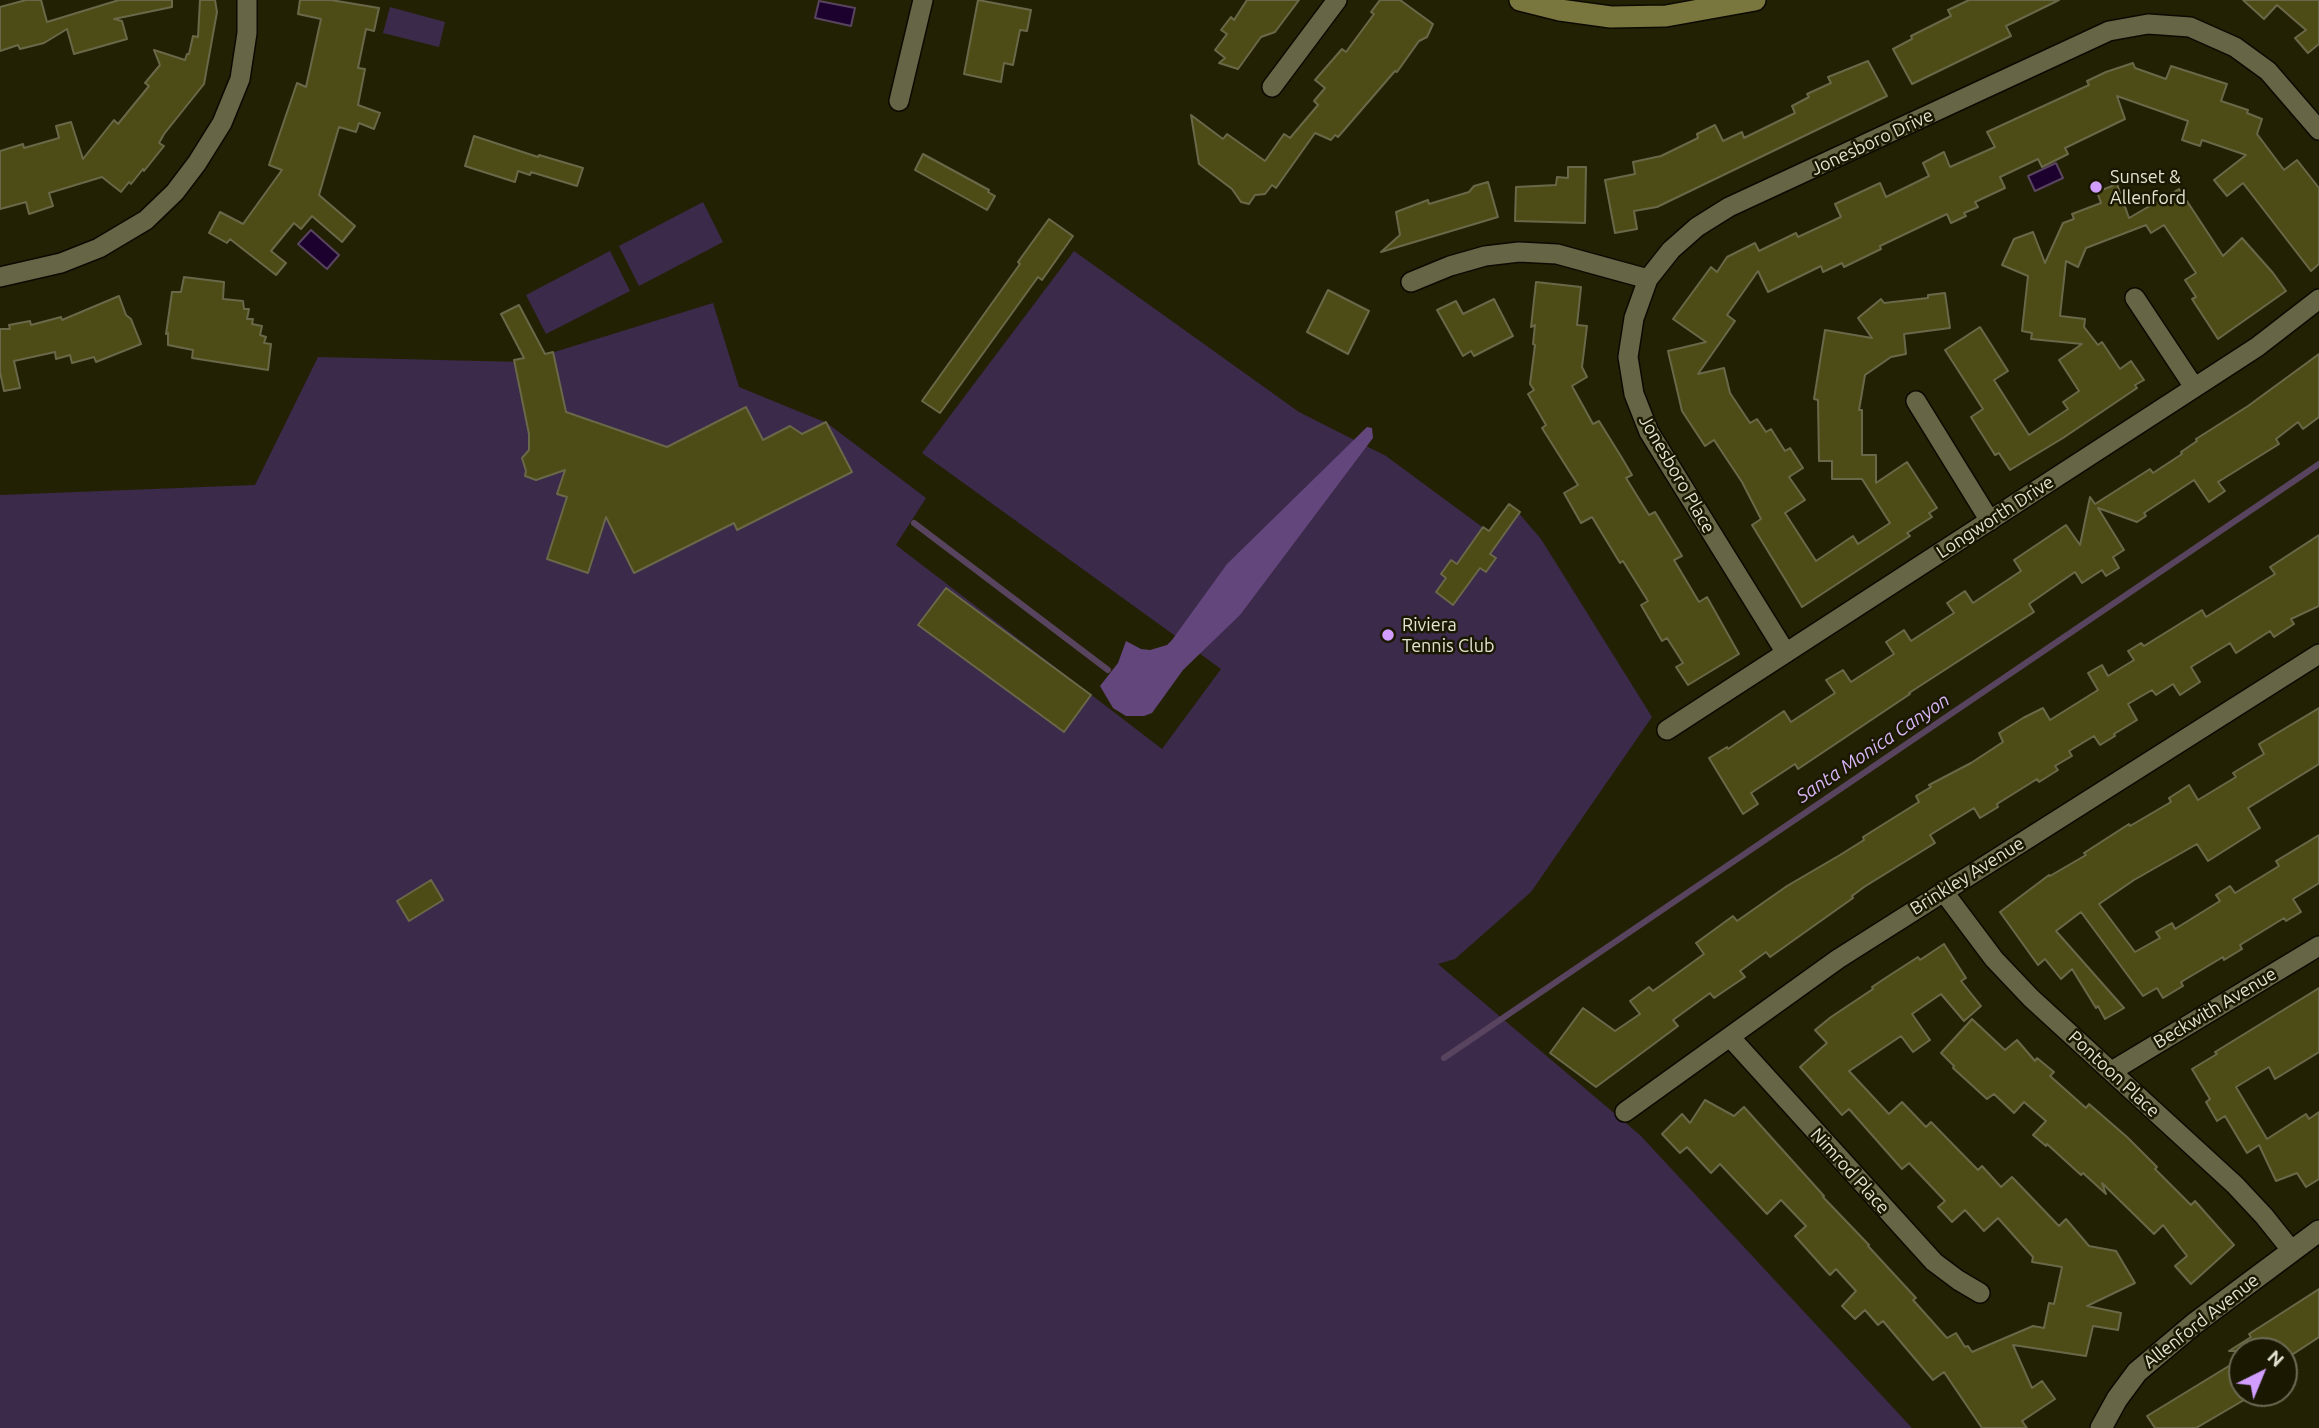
<!DOCTYPE html>
<style>
body{margin:0}
#map{position:relative;width:2319px;height:1428px;overflow:hidden;background:#232104;font-family:Ubuntu,sans-serif}
canvas{display:block}
.north{position:absolute;left:2228px;top:1337px;width:70px;height:70px;box-sizing:border-box;background:#1a1800;border:2px solid #6b6a54;border-radius:50%;rotate:43deg;font-size:19px;font-weight:700;line-height:28px;text-align:center;color:#e4e4d2}
.north::after{content:'';display:block;margin:auto;width:24px;height:32px;background:#d19dfe;clip-path:polygon(50% 0,100% 100%,50% 72%,0 100%)}
</style>
<div id="map">
<canvas width="2319" height="1428"></canvas>
<div class="north">N</div>
</div>
<script>
const g = document.querySelector('canvas').getContext('2d');
g.lineJoin = 'round';
function fill(path, color) {
  g.fillStyle = color;
  g.fill(path, 'evenodd');
}
function toPath(rows) {
  const path = new Path2D();
  for (const r of rows) {
    path.moveTo(r[0], r[1]);
    for (let i = 2; i < r.length; i += 2) path.lineTo(r[i], r[i + 1]);
  }
  return path;
}
function stroke(path, color, width, dash) {
  g.strokeStyle = color;
  g.lineWidth = width;
  g.lineCap = dash ? 'butt' : 'round';
  g.setLineDash(dash || []);
  g.stroke(path);
}
function drawText(font, color, halo, rows, align = 'center') {
  g.font = font + ' Ubuntu,sans-serif';
  g.lineWidth = 5;
  g.setLineDash([]);
  g.textBaseline = 'middle';
  g.strokeStyle = halo;
  g.fillStyle = color;
  for (const [text, x, y, turn = 0] of rows) {
    g.save();
    g.translate(x, y);
    g.rotate((+turn || 0) * Math.PI / 180);
    g.textAlign = isNaN(turn) ? turn : align;
    if (halo) g.strokeText(text, 0, 0);
    g.fillText(text, 0, 0);
    g.restore();
  }
}
const green = toPath([
 [390,7,445,22,439,47,383,33],
 [703,202,723,242,639,286,619,246],
 [610,251,630,291,546,334,526,295],
 [1074,251,1299,412,1386,456,1489,532,1510,503,1541,539,1652,717,1531,892,1455,959,1438,964,1640,1135,1912,1428,0,1428,0,495,255,485,318,357,522,362,713,303,739,387,827,423,926,498,896,545,1162,749,1221,669,922,453]
]);
const forest = toPath([
 [1367,427,1372,428,1373,438,1240,615,1183,670,1152,713,1144,716,1126,716,1113,708,1100,686,1118,663,1126,641,1141,649,1150,650,1167,645,1172,640,1227,564]
]);
const water = toPath([
 [819,1,855,8,851,26,815,18,819,1],
 [2056,163,2063,178,2035,191,2028,176,2056,163],
 [311,230,339,255,327,269,298,244,311,230]
]);
const stream = toPath([
 [914,523,1108,670],
 [1444,1058,2319,464]
]);
const building = toPath([
 [26,0,41,0,47,22,119,0,172,0,172,7,114,19,122,21,127,39,74,54,67,29,44,43,20,49,18,45,0,51,0,7,26,0],
 [200,0,215,0,217,12,204,84,164,134,159,143,164,146,144,171,143,169,131,184,129,182,121,192,102,177,49,193,53,206,29,214,26,202,0,209,0,151,23,144,24,148,59,138,56,126,71,122,83,159,114,120,118,124,149,86,145,83,160,65,154,50,185,60,187,54,189,54,193,36,198,37,200,0],
 [300,0,331,0,379,8,374,31,366,29,358,68,365,69,358,105,380,113,374,129,359,123,356,132,339,127,319,195,355,226,342,242,312,216,301,229,294,223,271,251,286,263,276,275,230,239,227,243,209,233,220,212,243,224,282,170,269,165,297,83,306,87,321,19,298,14,300,0],
 [978,0,1031,10,1027,31,1020,30,1013,65,1004,63,1001,82,964,74,978,0],
 [1247,0,1299,0,1275,32,1261,37,1238,69,1219,63,1225,58,1215,50,1227,34,1221,30,1231,17,1234,20,1247,0],
 [1380,0,1400,0,1433,24,1427,37,1419,41,1397,72,1395,71,1338,137,1335,135,1331,140,1315,133,1276,188,1272,185,1265,194,1255,195,1249,204,1241,202,1232,189,1199,164,1191,115,1223,139,1227,134,1265,161,1284,134,1290,138,1318,105,1314,101,1325,88,1315,80,1342,49,1346,52,1374,14,1371,12,1380,0],
 [1969,0,2059,0,2006,26,2011,36,1912,84,1893,49,1912,39,1911,36,1951,16,1948,10,1969,0],
 [2243,0,2319,0,2319,44,2308,53,2295,38,2306,30,2277,5,2264,19,2243,0],
 [1868,61,1887,96,1657,207,1634,211,1637,229,1615,233,1605,180,1635,174,1633,162,1661,156,1698,138,1697,134,1715,125,1723,141,1742,132,1744,138,1795,113,1792,106,1809,97,1807,94,1831,83,1828,77,1868,61],
 [2133,63,2135,68,2166,79,2171,66,2227,84,2221,101,2248,110,2247,113,2262,119,2257,134,2284,170,2297,160,2319,188,2319,264,2311,271,2243,183,2227,196,2214,180,2246,155,2202,140,2200,146,2182,140,2188,121,2117,96,2125,119,2065,148,2068,154,2042,167,2038,159,2000,177,2005,188,1975,202,1978,207,1964,213,1966,216,1951,223,1947,214,1880,246,1881,249,1844,267,1842,263,1823,272,1821,266,1768,292,1758,271,1727,315,1735,321,1698,374,1724,368,1730,393,1750,423,1757,419,1766,432,1771,429,1785,451,1790,448,1803,468,1789,477,1805,500,1785,513,1816,561,1853,536,1858,544,1890,523,1862,479,1832,479,1832,461,1819,461,1818,400,1814,399,1825,330,1872,338,1858,318,1881,299,1884,303,1928,298,1928,295,1945,293,1950,328,1904,334,1906,354,1891,357,1865,375,1859,410,1862,410,1862,455,1876,455,1876,483,1907,462,1937,508,1929,513,1932,517,1907,533,1910,536,1802,607,1752,525,1761,519,1742,482,1714,440,1705,446,1682,411,1668,351,1706,342,1673,319,1711,267,1717,272,1727,257,1755,243,1759,251,1796,233,1798,237,1841,217,1835,204,1880,183,1886,197,1929,176,1923,163,1944,152,1950,167,1995,147,1987,132,2089,85,2087,81,2106,72,2133,63],
 [474,136,538,157,539,155,583,168,577,186,531,172,530,175,518,171,515,182,465,166,474,136],
 [923,154,989,190,988,192,995,196,987,210,915,170,923,154],
 [1568,167,1586,167,1585,223,1515,221,1516,187,1556,185,1557,177,1568,178,1568,167],
 [1488,182,1498,217,1381,252,1400,235,1396,212,1428,200,1429,204,1469,192,1474,186,1488,182],
 [2117,184,2129,218,2179,189,2223,256,2242,238,2273,273,2286,291,2218,339,2192,299,2196,297,2185,280,2196,273,2164,225,2151,233,2146,225,2086,248,2078,267,2066,261,2060,316,2085,319,2084,327,2098,345,2102,342,2120,369,2131,361,2144,380,2135,385,2137,388,2063,438,2010,470,1999,453,1995,455,1971,417,1983,409,1945,350,1980,327,2008,371,1994,380,2029,435,2068,409,2063,402,2079,391,2059,360,2082,344,2031,339,2032,333,2022,331,2028,276,2002,265,2014,239,2033,232,2045,263,2063,223,2074,219,2072,214,2101,203,2097,192,2117,184],
 [1049,219,1073,236,1042,280,1038,277,940,413,922,401,1020,264,1018,262,1049,219],
 [184,277,224,282,223,299,243,301,244,309,249,309,247,319,253,319,252,324,262,326,260,335,266,337,264,343,271,344,268,370,192,358,193,350,168,345,168,333,166,334,172,292,181,292,184,277],
 [1536,282,1581,287,1577,325,1587,326,1582,367,1587,377,1572,386,1593,424,1599,421,1622,458,1632,475,1626,478,1649,515,1655,512,1682,556,1674,560,1699,602,1707,597,1739,654,1688,685,1676,667,1683,663,1667,638,1662,641,1641,605,1648,601,1623,561,1620,563,1592,517,1581,523,1564,493,1578,485,1542,428,1546,425,1528,394,1534,390,1530,384,1535,345,1533,344,1535,325,1531,327,1536,282],
 [1328,290,1369,311,1348,354,1307,332,1328,290],
 [119,296,126,315,131,319,141,344,96,362,94,357,72,363,70,355,56,359,55,352,14,361,20,388,4,391,0,372,0,329,10,329,9,325,30,321,31,325,61,317,62,320,119,296],
 [1494,299,1513,336,1474,356,1471,351,1463,356,1437,310,1456,301,1463,314,1494,299],
 [519,305,545,354,553,352,566,412,667,447,746,407,763,440,790,426,802,434,826,422,852,472,737,530,734,523,634,573,606,517,588,573,547,559,567,497,557,494,565,470,536,480,525,476,526,471,522,458,529,450,529,434,514,360,524,358,501,314,519,305],
 [2319,354,2319,417,2303,429,2298,422,2276,439,2279,444,2218,482,2225,491,2209,502,2194,480,2144,513,2146,516,2137,522,2098,508,2124,550,2113,557,2119,568,2106,576,2102,570,2082,583,2075,572,2029,604,2034,612,1909,693,1910,694,1798,769,1795,764,1751,793,1758,804,1743,814,1709,758,1727,747,1728,749,1784,711,1791,722,1835,693,1826,680,1843,670,1851,682,1894,654,1886,642,1904,630,1911,641,1954,613,1947,603,1965,591,1973,603,2021,571,2014,560,2066,525,2080,545,2090,497,2095,504,2150,469,2153,473,2182,454,2181,452,2197,441,2196,439,2248,406,2319,354],
 [1509,504,1520,512,1490,554,1496,558,1486,572,1480,568,1453,605,1436,592,1446,578,1441,574,1451,560,1457,564,1483,527,1489,531,1509,504],
 [2319,535,2319,606,2291,619,2294,624,2274,637,2270,631,2236,653,2230,643,2191,667,2200,682,2180,695,2173,684,2156,695,2152,690,2128,704,2137,720,2114,734,2115,736,2100,745,2094,736,2069,751,2072,756,2055,766,2058,770,2039,782,2037,779,1997,804,1998,807,1980,818,1974,808,1930,835,1935,843,1864,887,1852,896,1853,898,1770,957,1766,952,1740,971,1745,977,1714,998,1710,993,1673,1020,1678,1026,1596,1087,1550,1053,1583,1008,1615,1031,1640,1014,1630,1001,1649,987,1653,991,1704,954,1696,943,1733,916,1737,921,1787,886,1840,855,1864,840,1863,837,1919,802,1916,796,1931,787,1929,785,1971,763,2003,742,1999,733,2023,718,2043,708,2050,720,2098,690,2088,673,2102,665,2108,676,2134,660,2128,651,2141,643,2144,646,2202,610,2206,617,2275,574,2270,567,2319,535],
 [946,588,1091,695,1064,732,918,625,946,588],
 [2319,708,2319,764,2248,808,2260,828,2208,861,2197,844,2134,880,2099,904,2135,952,2160,938,2156,932,2172,923,2175,929,2220,901,2216,895,2230,886,2235,893,2279,866,2276,861,2319,835,2319,883,2293,899,2301,912,2286,921,2284,918,2240,945,2242,949,2224,960,2223,957,2181,982,2183,986,2163,998,2157,988,2143,996,2081,912,2056,931,2124,1008,2105,1019,2098,1006,2096,1008,2072,969,2061,979,2045,959,2038,965,2000,912,2049,875,2050,876,2086,855,2084,853,2129,824,2130,826,2171,802,2169,798,2189,785,2198,800,2236,777,2233,773,2264,754,2259,744,2319,708],
 [431,880,443,900,409,921,397,901,431,880],
 [1944,944,1966,978,1961,981,1981,1006,1964,1021,1941,994,1912,1014,1930,1040,1913,1052,1901,1036,1849,1071,1889,1114,1902,1102,1926,1127,1931,1122,1978,1170,1982,1166,2001,1187,2012,1177,2059,1226,2066,1219,2089,1246,2116,1251,2135,1283,2087,1306,2121,1313,2118,1330,2093,1326,2086,1356,2013,1345,2032,1388,2042,1381,2055,1399,2022,1421,2027,1428,1982,1428,1944,1372,1933,1380,1883,1321,1878,1325,1865,1310,1855,1319,1842,1306,1856,1291,1836,1269,1830,1275,1795,1236,1806,1226,1781,1200,1767,1214,1720,1164,1711,1173,1687,1147,1680,1153,1662,1134,1682,1114,1690,1123,1705,1100,1734,1116,1744,1107,1824,1196,1823,1197,1869,1245,1868,1246,1916,1298,1913,1300,1947,1338,1956,1333,1965,1347,1968,1346,1972,1352,2033,1326,2044,1328,2049,1303,2054,1304,2062,1267,2032,1262,2033,1257,1998,1218,1984,1231,1965,1210,1952,1222,1938,1207,1945,1201,1909,1163,1902,1169,1849,1109,1842,1115,1800,1067,1827,1043,1815,1030,1831,1017,1873,989,1872,987,1887,977,1918,957,1920,960,1944,944],
 [2319,988,2319,1052,2275,1079,2269,1067,2236,1087,2267,1139,2306,1114,2309,1119,2319,1112,2319,1179,2306,1187,2297,1173,2276,1181,2259,1145,2247,1153,2225,1116,2217,1121,2206,1102,2210,1099,2192,1069,2217,1054,2215,1052,2319,988],
 [1972,1019,2005,1050,2017,1040,2035,1061,2037,1058,2054,1072,2050,1076,2086,1108,2089,1104,2127,1137,2157,1167,2155,1169,2191,1205,2195,1201,2234,1245,2191,1284,2175,1266,2187,1256,2163,1225,2154,1234,2102,1183,2106,1194,2083,1173,2081,1175,2047,1144,2046,1146,2033,1135,2046,1121,2024,1102,2014,1113,1994,1094,1987,1099,1953,1068,1954,1066,1941,1053,1972,1019],
 [2319,1289,2319,1337,2284,1360,2284,1351,2229,1351,2251,1337,2249,1334,2319,1289],
 [2242,1358,2242,1393,2256,1393,2196,1428,2155,1428,2147,1416,2242,1358]
]);
const minor = toPath([
 [1272,87,1337,0],
 [899,101,923,0],
 [0,277,61,263,99,248,146,220,175,192,197,163,222,123,240,79,247,33,247,0],
 [1648,279,1634,318,1628,357,1634,394,1649,432,1786,653],
 [1411,282,1450,266,1485,256,1519,252,1557,254,1648,279,1671,250,1697,227,1729,207,2109,31,2148,24,2190,27,2235,47,2268,71,2319,130],
 [2135,298,2194,387],
 [1916,401,1990,521],
 [1667,730,2257,347,2319,299],
 [1943,891,1994,959,2031,998,2235,1185,2264,1216,2292,1251],
 [1730,1037,1934,1262,1958,1280,1980,1293],
 [2112,1071,2319,946],
 [1625,1112,1838,959,2319,654]
]);
const tertiary = toPath([
 [2101,1428,2117,1399,2137,1372,2194,1324,2319,1231]
]);
const secondary = toPath([
 [1520,0,1560,10,1611,17,1666,16,1755,0]
]);
const markers = [
 [2096,187,7,"#d19dfe"],
 [1388,635,7,"#d19dfe"]
];
const streetNames = [
 ["Jonesboro Drive",1872,142,-25],
 ["Jonesboro Place",1677,474,60],
 ["Longworth Drive",1995,517,-33],
 ["Brinkley Avenue",1967,876,-32],
 ["Beckwith Avenue",2215,1008,-31],
 ["Pontoon Place",2114,1074,43],
 ["Nimrod Place",1850,1171,48],
 ["Allenford Avenue",2201,1321,-38]
];
const poiNames = [
 ["Sunset &",2110,177],
 ["Allenford",2110,198],
 ["Riviera",1402,625],
 ["Tennis Club",1402,646]
];
const waterNames = [
 ["Santa Monica Canyon",1873,748,-34]
];
fill(green, '#3b2a4a');
fill(forest, '#63467c');
fill(water, '#1c002e');
stroke(water, '#58445f', 2);
stroke(stream, '#58445f', 6);
fill(building, '#4e4c16');
stroke(building, '#696849', 2);
stroke(minor, '#0c0a00', 22);
stroke(tertiary, '#0c0a00', 24);
stroke(secondary, '#0c0a00', 24);
stroke(minor, '#666546', 19);
stroke(tertiary, '#666546', 21);
stroke(secondary, '#79763e', 21);
for (const [x, y, r, color] of markers) {
  const dot = new Path2D();
  dot.arc(x, y, r, 0, 2 * Math.PI);
  g.fillStyle = color;
  g.fill(dot);
  stroke(dot, '#1a1800', 2.5);
}
drawText('18px', '#e4e4d2', '#1a1800', streetNames);
drawText('18px', '#e4e4d2', '#1a1800', poiNames, 'left');
drawText('italic 19px', '#d7b5f7', '#1a1800', waterNames);
</script>
